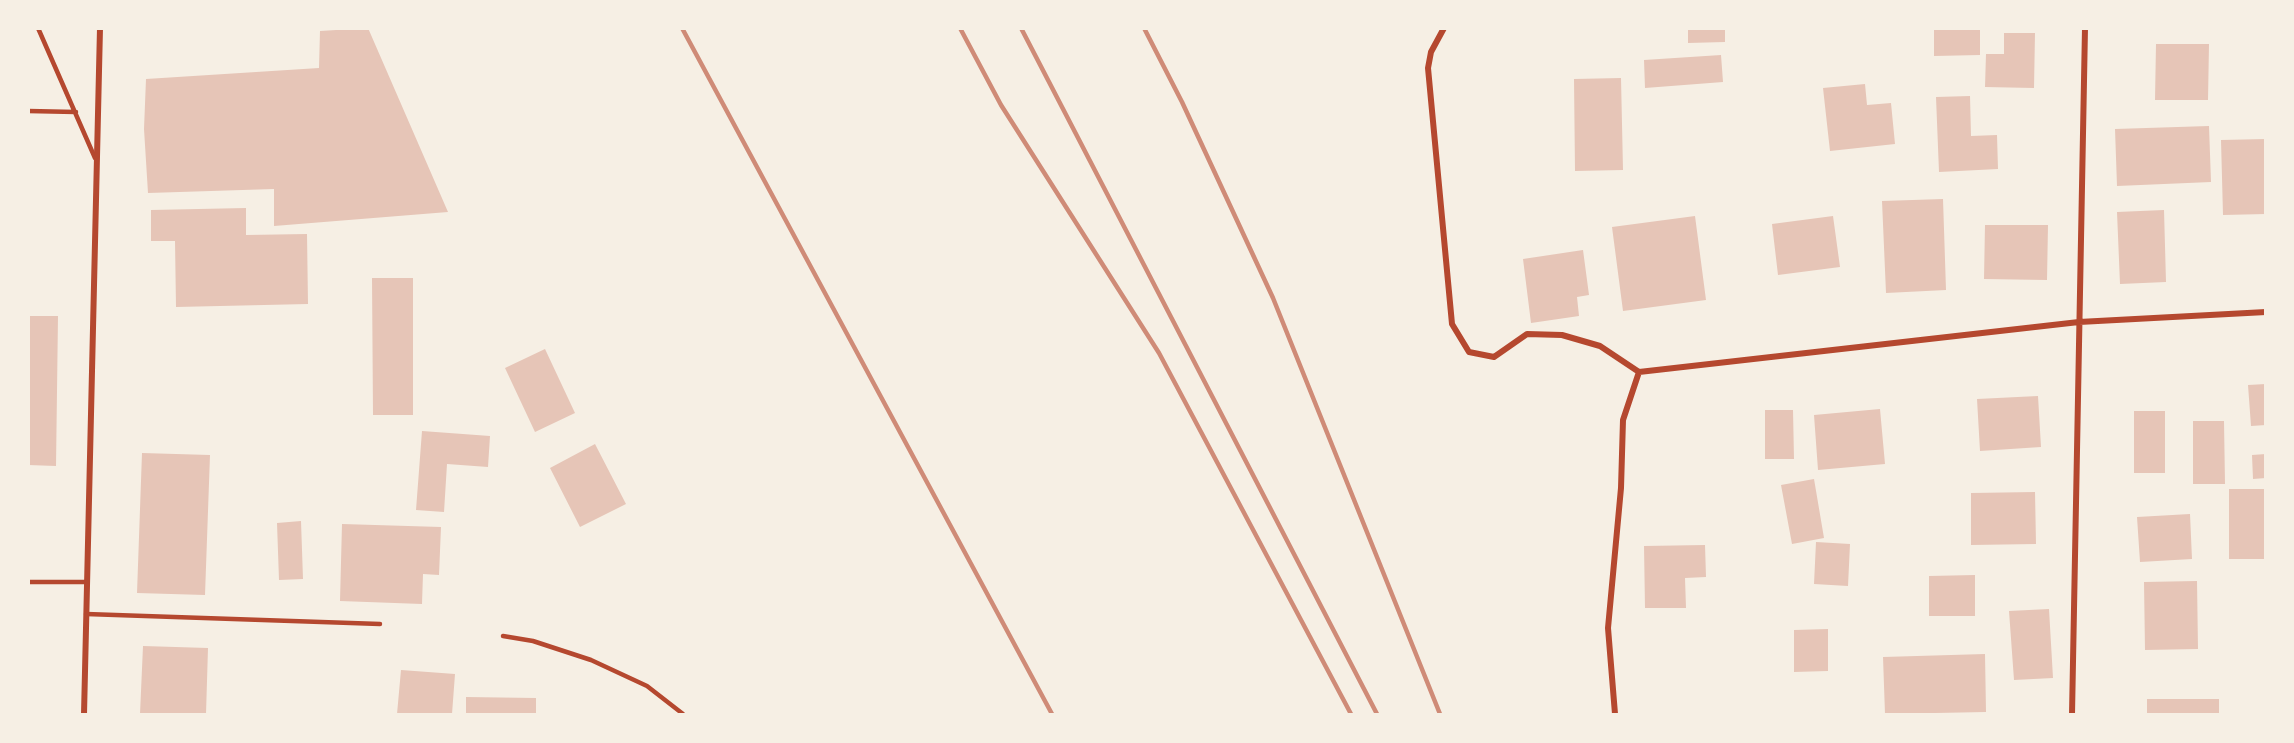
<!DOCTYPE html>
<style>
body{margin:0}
#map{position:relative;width:2294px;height:743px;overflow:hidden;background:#f6efe4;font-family:Inter,sans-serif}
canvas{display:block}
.frame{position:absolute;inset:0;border:30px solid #f6efe4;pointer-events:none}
</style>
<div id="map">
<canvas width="2294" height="743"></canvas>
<div class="frame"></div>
</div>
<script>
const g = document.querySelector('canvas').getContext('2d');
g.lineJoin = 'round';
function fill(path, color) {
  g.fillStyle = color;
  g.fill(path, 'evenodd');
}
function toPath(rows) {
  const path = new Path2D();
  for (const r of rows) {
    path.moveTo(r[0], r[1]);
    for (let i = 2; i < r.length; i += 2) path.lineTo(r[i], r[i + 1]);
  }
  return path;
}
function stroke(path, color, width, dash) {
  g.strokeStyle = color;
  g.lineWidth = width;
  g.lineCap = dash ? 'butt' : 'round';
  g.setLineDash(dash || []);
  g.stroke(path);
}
const building = toPath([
 [368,28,448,212,274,226,274,189,148,193,144,129,146,79,319,68,320,31],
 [1688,28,1725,28,1725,42,1688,43],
 [1934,28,1980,28,1980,55,1934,56],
 [2004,33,2035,33,2034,88,1985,87,1986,54,2004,54],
 [2156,44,2209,44,2208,100,2155,100],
 [1721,55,1723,82,1645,88,1644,60],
 [1621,78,1623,170,1575,171,1574,79],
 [1865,84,1867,105,1891,103,1895,144,1830,151,1823,88],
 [1970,96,1971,136,1997,135,1998,169,1939,172,1936,97],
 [2209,126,2211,182,2117,186,2115,129],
 [2266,139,2266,214,2223,215,2221,140],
 [1943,199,1946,290,1886,293,1882,201],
 [246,208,246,235,307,234,308,304,176,307,175,241,151,241,151,210],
 [2164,210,2166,282,2120,284,2117,212],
 [1695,216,1706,300,1623,311,1612,227],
 [1833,216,1840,267,1778,275,1772,224],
 [1985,225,2048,225,2047,280,1984,279],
 [1583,250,1589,295,1577,297,1579,316,1531,323,1523,259],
 [372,278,413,278,413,415,373,415],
 [28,316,58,316,56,466,28,465],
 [545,349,575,413,535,432,505,368],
 [2266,384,2266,425,2251,426,2248,385],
 [2038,396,2041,447,1980,451,1977,399],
 [1880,409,1885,464,1818,470,1814,415],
 [1765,410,1793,410,1794,459,1765,459],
 [2134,411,2165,411,2165,473,2134,473],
 [2193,421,2224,421,2225,484,2193,484],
 [422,431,490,436,488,467,447,464,444,512,416,510],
 [595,444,626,504,580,527,550,468],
 [142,453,210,455,205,595,137,593],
 [2266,454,2266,478,2253,479,2252,455],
 [1814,479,1824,538,1792,544,1781,485],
 [2229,489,2266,489,2266,559,2229,559],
 [2035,492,2036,544,1971,545,1971,493],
 [2190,514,2192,559,2140,562,2137,517],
 [301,521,303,579,279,580,277,523],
 [342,524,441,527,439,575,423,574,422,604,340,601],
 [1816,542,1850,544,1848,586,1814,584],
 [1705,545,1706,577,1685,578,1686,608,1645,608,1644,546],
 [1975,575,1975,616,1929,616,1929,576],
 [2197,581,2198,649,2145,650,2144,582],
 [2049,609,2053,678,2014,680,2009,611],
 [1828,629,1828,671,1794,672,1794,630],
 [143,646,208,648,206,714,140,714],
 [1985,654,1986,712,1885,714,1883,657],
 [401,670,455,674,452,714,397,714],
 [466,697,536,698,536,714,466,714],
 [2147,699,2219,699,2219,714,2147,714]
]);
const service = toPath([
 [38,28,95,158],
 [28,111,76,112],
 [28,582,87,582],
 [86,614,380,624],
 [503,636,533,641,591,660,647,686,683,714]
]);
const minor = toPath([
 [1444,28,1431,52,1428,68,1452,324,1469,352,1494,357,1527,334,1562,335,1600,346,1639,372,1623,420,1621,488,1608,628,1615,714],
 [1639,372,2079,322,2266,312],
 [84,714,100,28],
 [2072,714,2085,28]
]);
const rail = toPath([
 [682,28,1052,714],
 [960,28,1001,105,1159,353,1351,714],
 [1021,28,1377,714],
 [1144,28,1182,102,1273,298,1440,714]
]);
fill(building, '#e6c5b7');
stroke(service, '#b5482f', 4.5);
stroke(minor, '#b5482f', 6);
stroke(rail, '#cf8b77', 4.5);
</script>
